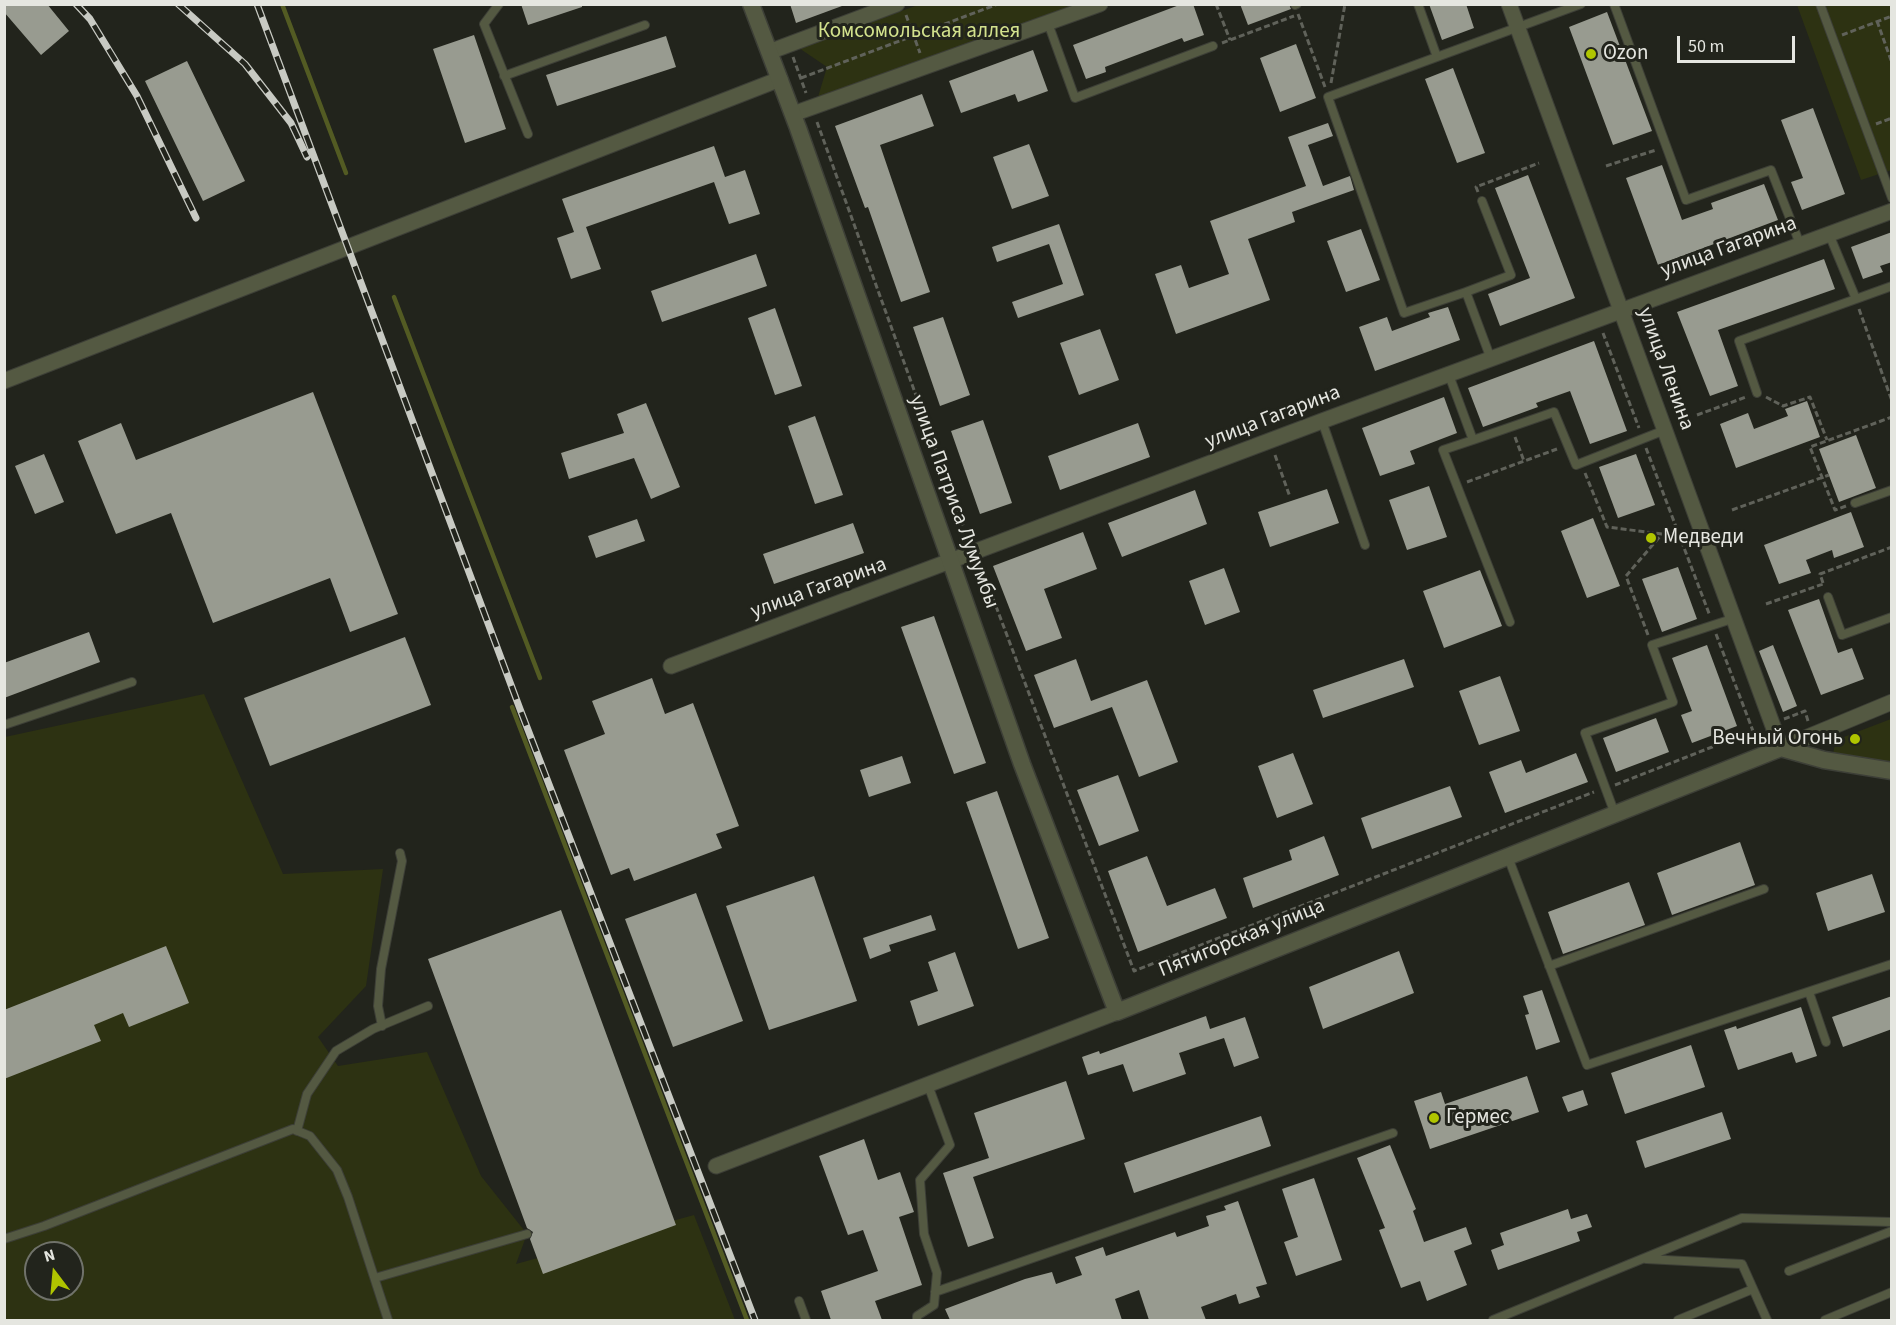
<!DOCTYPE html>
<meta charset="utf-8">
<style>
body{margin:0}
#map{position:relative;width:1896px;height:1325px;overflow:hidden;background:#22241c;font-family:"Source Sans 3",sans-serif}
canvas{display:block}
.frame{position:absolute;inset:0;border:6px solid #e5e6e0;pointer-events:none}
.north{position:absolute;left:24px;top:1241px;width:60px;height:60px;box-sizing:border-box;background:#22241c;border:2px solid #70726a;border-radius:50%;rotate:344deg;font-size:16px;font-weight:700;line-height:24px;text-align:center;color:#e5e6e0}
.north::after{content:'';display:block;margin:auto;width:21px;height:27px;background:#b0c500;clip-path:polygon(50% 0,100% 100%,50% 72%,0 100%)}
.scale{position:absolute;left:1677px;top:36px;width:118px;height:27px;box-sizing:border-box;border:3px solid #e5e6e0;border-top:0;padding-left:8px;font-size:18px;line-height:21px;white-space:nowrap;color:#e5e6e0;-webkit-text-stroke:4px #22241c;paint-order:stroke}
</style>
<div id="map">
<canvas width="1896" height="1325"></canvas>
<div class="frame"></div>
<div class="north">N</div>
<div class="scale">50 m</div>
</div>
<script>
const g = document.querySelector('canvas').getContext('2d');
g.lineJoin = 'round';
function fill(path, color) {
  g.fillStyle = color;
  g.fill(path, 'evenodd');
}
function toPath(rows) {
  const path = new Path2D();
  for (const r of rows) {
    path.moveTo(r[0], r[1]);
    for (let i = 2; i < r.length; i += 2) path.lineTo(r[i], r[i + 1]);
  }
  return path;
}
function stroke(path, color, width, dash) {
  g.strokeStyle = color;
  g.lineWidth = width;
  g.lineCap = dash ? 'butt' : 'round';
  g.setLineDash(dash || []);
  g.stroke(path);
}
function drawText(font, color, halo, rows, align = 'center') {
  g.font = font + ' "Source Sans 3",sans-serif';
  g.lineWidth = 6;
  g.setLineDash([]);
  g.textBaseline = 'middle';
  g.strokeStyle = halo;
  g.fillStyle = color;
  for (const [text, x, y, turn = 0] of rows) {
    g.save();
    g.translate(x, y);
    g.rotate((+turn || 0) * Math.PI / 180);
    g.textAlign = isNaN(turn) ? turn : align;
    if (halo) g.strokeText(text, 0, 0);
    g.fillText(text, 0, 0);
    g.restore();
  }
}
const green = toPath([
 [918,5,1075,5,818,97,827,67,799,48],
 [1797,5,1891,5,1891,170,1861,180],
 [204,694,283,874,383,869,366,986,318,1037,338,1066,427,1052,481,1176,527,1234,516,1264,694,1215,735,1320,5,1320,5,737],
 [36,1253,72,1253,72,1289,36,1289],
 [1891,719,1891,763,1833,754,1836,740]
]);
const stream = toPath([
 [282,4,346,173],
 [394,297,540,678],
 [512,707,747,1320]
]);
const building = toPath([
 [4,4,47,4,69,31,41,55,4,12],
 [521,4,582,4,582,7,528,25],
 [790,4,842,4,842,6,796,23],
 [1182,4,1193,4,1204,35,1184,42,1182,38,1105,67,1106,72,1086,79,1073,45],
 [1240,4,1289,4,1291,9,1248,25],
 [1429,4,1466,4,1474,28,1442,40],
 [1607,12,1652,131,1613,145,1569,27],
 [474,35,506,129,465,143,433,49],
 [666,36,676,67,557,106,546,75],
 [1296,44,1316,98,1280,112,1260,58],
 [1033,50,1048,91,1018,102,1015,94,961,113,949,81],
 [187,61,245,181,203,201,145,81],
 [1453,68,1485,153,1457,163,1425,79],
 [922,94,934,126,880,145,930,292,901,302,868,207,865,208,835,126],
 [1813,108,1845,194,1802,210,1791,182,1803,178,1781,120],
 [1328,123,1333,136,1308,145,1323,186,1350,176,1354,190,1292,212,1295,222,1248,239,1270,300,1176,334,1155,274,1181,265,1189,288,1229,274,1210,221,1306,186,1288,137],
 [1029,144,1049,196,1012,209,993,157],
 [714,146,725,177,745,170,760,214,729,224,714,182,586,227,601,269,571,279,557,238,574,232,562,199],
 [1662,165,1682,220,1713,209,1711,203,1764,184,1778,220,1658,265,1626,178],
 [1528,175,1575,298,1500,326,1488,294,1530,278,1495,188],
 [1059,224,1084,295,1018,318,1012,302,1063,284,1049,244,997,262,992,247],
 [1361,229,1380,280,1346,292,1327,241],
 [1892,232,1892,262,1880,266,1883,272,1863,279,1851,247],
 [756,254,767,286,662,322,651,291],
 [1824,259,1835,289,1718,330,1738,386,1710,396,1677,312],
 [1448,307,1460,340,1375,371,1359,327,1387,317,1392,331,1430,317,1428,313],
 [775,308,802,386,775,395,748,318],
 [943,317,970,395,940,406,913,327],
 [1100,329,1119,380,1079,395,1060,343],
 [1594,341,1627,431,1590,444,1570,391,1536,403,1538,407,1483,427,1468,388],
 [313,392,398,614,350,632,330,578,213,623,171,513,116,534,78,441,121,423,136,460],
 [1444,397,1457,433,1410,451,1415,464,1380,476,1362,428],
 [1807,401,1820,437,1736,468,1720,424,1748,413,1754,429,1788,416,1785,409],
 [646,403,680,487,651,499,634,458,569,479,561,453,624,433,617,414],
 [815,416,843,495,815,504,788,426],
 [983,420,1012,503,980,514,951,431],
 [1138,423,1150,457,1060,490,1048,456],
 [1856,435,1876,488,1839,502,1819,449],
 [44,454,64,502,35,514,15,466],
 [1636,454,1655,505,1618,518,1599,467],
 [1429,486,1447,537,1407,550,1389,500],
 [1327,489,1339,523,1270,547,1258,512],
 [1195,490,1207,524,1122,557,1108,523],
 [1851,512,1864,547,1834,558,1832,550,1806,560,1811,573,1779,584,1764,545],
 [1593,518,1620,586,1587,598,1561,531],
 [637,519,645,541,596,558,588,536],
 [853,523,864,553,774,584,763,554],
 [1083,532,1097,569,1044,589,1062,638,1026,651,993,566],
 [1678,567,1697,619,1662,632,1642,579],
 [1224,568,1240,612,1205,625,1189,581],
 [1480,570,1502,626,1444,648,1423,591],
 [1819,599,1838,653,1852,648,1864,679,1821,695,1788,610],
 [934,616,986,763,954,774,901,627],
 [89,632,100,662,4,698,4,663],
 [405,637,431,705,270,766,244,698],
 [1707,645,1737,726,1692,743,1681,715,1692,711,1672,658],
 [1773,645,1797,706,1783,712,1759,651],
 [1076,659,1091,701,1147,680,1178,762,1139,777,1112,707,1054,728,1034,675],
 [1404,659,1414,687,1323,718,1313,690],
 [1500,676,1520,731,1479,745,1459,691],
 [652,678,665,714,693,703,739,826,716,834,722,848,634,881,629,868,611,875,564,750,605,734,592,701],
 [1656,718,1669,752,1616,772,1603,738],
 [1293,753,1313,804,1277,818,1258,766],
 [1576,753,1588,782,1505,813,1489,772,1521,760,1526,773],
 [902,756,911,783,869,797,860,770],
 [1118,775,1139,831,1099,846,1077,790],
 [1450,786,1462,817,1372,849,1361,818],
 [997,791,1049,938,1018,949,966,802],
 [1324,836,1339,875,1253,908,1243,878,1292,860,1289,850],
 [1740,842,1755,885,1672,915,1657,873],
 [1147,856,1167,906,1215,888,1227,918,1138,952,1108,871],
 [1872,874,1885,912,1828,931,1816,893],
 [814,876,857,1001,769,1030,726,906],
 [1629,882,1645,925,1563,954,1548,912],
 [696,893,743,1021,673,1047,625,919],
 [561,910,676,1225,543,1274,530,1239,533,1232,527,1228,428,959],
 [931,915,936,930,889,945,891,951,870,959,863,938],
 [166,946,189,1003,129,1027,123,1013,94,1025,101,1041,4,1079,4,1010],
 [1399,951,1414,993,1323,1029,1309,987],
 [955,952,974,1006,918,1026,910,1001,938,991,928,962],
 [1542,990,1560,1042,1536,1050,1525,1015,1529,1014,1523,996],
 [1892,996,1892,1029,1843,1047,1832,1017],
 [1801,1007,1817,1056,1796,1063,1792,1052,1738,1070,1724,1030,1736,1026,1737,1029],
 [1206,1016,1210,1029,1245,1017,1259,1058,1234,1067,1224,1038,1179,1053,1186,1074,1133,1092,1123,1064,1088,1075,1082,1057,1099,1051,1100,1054],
 [1691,1045,1705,1087,1625,1114,1611,1073],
 [1527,1076,1539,1112,1430,1149,1414,1101,1441,1092,1445,1104],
 [1066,1081,1085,1139,973,1177,994,1238,968,1247,943,1173,989,1158,974,1113],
 [1583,1090,1588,1105,1568,1112,1562,1097],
 [1722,1112,1731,1139,1645,1168,1636,1141],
 [1261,1116,1271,1146,1134,1193,1124,1163],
 [864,1139,878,1180,900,1172,914,1212,899,1217,922,1285,875,1301,882,1320,831,1320,821,1291,878,1271,863,1230,848,1235,819,1156],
 [1390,1145,1416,1209,1413,1211,1424,1242,1466,1227,1472,1244,1454,1251,1467,1285,1427,1301,1420,1281,1401,1288,1379,1230,1385,1228,1357,1158],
 [1314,1178,1342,1260,1296,1276,1284,1242,1298,1237,1282,1189],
 [1238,1201,1267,1284,1256,1287,1260,1297,1239,1304,1236,1294,1201,1307,1206,1320,1149,1320,1139,1290,1115,1299,1122,1320,950,1320,945,1309,1025,1279,1052,1272,1056,1284,1082,1275,1075,1257,1103,1247,1106,1256,1175,1232,1177,1237,1209,1226,1206,1216,1226,1210,1224,1206],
 [1568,1209,1571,1219,1587,1214,1592,1227,1577,1232,1580,1241,1498,1270,1491,1250,1504,1245,1500,1233]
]);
const path = toPath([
 [1216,4,1230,40],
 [1298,14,1325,87],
 [906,15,920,53],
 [1877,21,1892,63],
 [1842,35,1892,16],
 [1222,43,1294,16],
 [793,57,806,93],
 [801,78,998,4],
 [1331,83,1345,4],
 [817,122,968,539],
 [1876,124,1892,118],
 [1606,166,1656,150],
 [1478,192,1476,187,1539,163],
 [1859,309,1892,401],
 [1603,333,1639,428],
 [1766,397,1783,406,1810,397,1827,440],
 [1697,415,1746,397],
 [1515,437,1524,461],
 [1646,448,1710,616],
 [1275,455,1290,497],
 [1585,473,1607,527,1662,534,1676,528],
 [1467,482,1557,449],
 [1846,506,1835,510,1810,447,1892,417],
 [1732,510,1829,475],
 [980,564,1134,971,1594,792],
 [1823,583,1820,574,1892,547],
 [1766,604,1823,584],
 [1716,634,1753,731],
 [1648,635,1626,576,1662,534],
 [1784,719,1805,711,1808,721],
 [1615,785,1753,731]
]);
const service = toPath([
 [499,4,484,24,528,134],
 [1418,4,1437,57],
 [1614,4,1686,200,1771,170,1800,244],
 [1820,4,1892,198],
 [1295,5,1297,4],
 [1048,23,1075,98,1213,46],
 [504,76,645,25],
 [1466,292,1511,275,1482,201],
 [1856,299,1892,286],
 [1491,359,1466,292,1404,313,1328,97,1581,4],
 [1449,375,1473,440,1443,450,1510,622],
 [1757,393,1739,341,1856,299,1829,234],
 [1322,421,1365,545],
 [1473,440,1554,412,1576,465,1665,430],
 [1855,503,1892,490],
 [1828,597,1842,635,1892,617],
 [4,725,132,682],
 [1615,814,1585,733,1673,702,1652,645,1735,618],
 [1508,857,1587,1065,1892,964],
 [1549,966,1764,889],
 [1809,992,1826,1042],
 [382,1026,378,1006,381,969,402,861,400,853],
 [297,1131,307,1094,336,1051,373,1029,428,1006],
 [4,1239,44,1226,293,1129,310,1136,337,1170,348,1197,388,1320],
 [1646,1259,1742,1264,1767,1320],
 [1789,1271,1892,1231],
 [375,1278,527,1234],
 [935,1292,1393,1133],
 [799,1301,806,1320],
 [917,1320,917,1316,934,1305,937,1273,924,1234,920,1180,950,1145,928,1085],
 [1493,1320,1742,1218,1892,1222],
 [1678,1320,1753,1289],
 [1825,1320,1892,1292]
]);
const minor = toPath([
 [1509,4,1781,748,1892,702],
 [769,52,897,4],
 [793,114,1100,4],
 [4,381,780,79],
 [671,666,1322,421,1892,211],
 [716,1166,1117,1012]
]);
const tertiary = toPath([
 [751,4,798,128,1022,764,1117,1012,1781,748,1824,760,1892,771]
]);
const rail = toPath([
 [76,4,90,19,137,96,196,218],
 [178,4,245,64,291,123,307,157],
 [257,4,520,709,755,1320]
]);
const markers = [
 [1591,54,6,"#b0c500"],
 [1651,538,6,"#b0c500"],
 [1855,739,6,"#b0c500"],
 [1434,1118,6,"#b0c500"]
];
const parkNames = [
 ["Комсомольская аллея",919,32]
];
const poiNames = [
 ["Ozon",1603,54],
 ["Медведи",1663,538],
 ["Вечный Огонь",1843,739,"right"],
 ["Гермес",1446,1118]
];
const streetNames = [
 ["улица Гагарина",1729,248,-20],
 ["улица Ленина",1665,369,70],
 ["улица Гагарина",1273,418,-21],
 ["улица Патриса Лумумбы",953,502,70],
 ["улица Гагарина",819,589,-20],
 ["Пятигорская улица",1242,939,-22]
];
fill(green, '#2d3212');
stroke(stream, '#535b23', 4.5);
fill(building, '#989b90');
stroke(service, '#3d3f37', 10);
stroke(minor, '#3d3f37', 17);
stroke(tertiary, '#3d3f37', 19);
stroke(path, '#60625a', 3, [6, 3]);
stroke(service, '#545942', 8);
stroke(minor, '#545942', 15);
stroke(tertiary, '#545942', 16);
stroke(rail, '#c8cac3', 7);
stroke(rail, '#22241c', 4.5, [14]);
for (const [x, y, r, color] of markers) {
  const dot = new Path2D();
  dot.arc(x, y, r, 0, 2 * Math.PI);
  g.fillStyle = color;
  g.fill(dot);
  stroke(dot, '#22241c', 2);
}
drawText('21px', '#d3e28d', '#22241c', parkNames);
drawText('21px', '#e5e6e0', '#22241c', poiNames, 'left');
drawText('21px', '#e5e6e0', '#22241c', streetNames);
</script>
